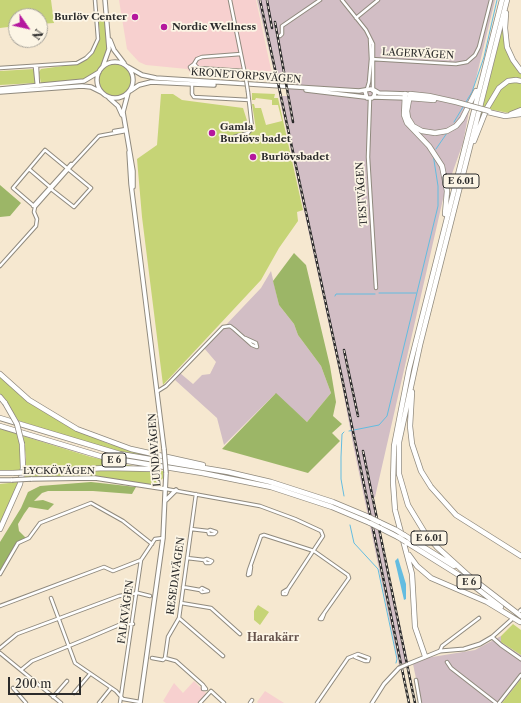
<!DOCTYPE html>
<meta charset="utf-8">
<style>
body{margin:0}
#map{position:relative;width:521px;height:703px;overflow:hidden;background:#f6e8d0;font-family:"Libre Caslon Text",serif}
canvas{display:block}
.north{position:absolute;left:8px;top:8px;width:40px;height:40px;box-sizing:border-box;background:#fcf5e5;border:1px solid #a8a49b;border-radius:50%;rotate:124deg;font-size:11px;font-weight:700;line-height:16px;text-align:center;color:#2b2b2b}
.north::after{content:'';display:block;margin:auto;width:14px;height:18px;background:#b5179e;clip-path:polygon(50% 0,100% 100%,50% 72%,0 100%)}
.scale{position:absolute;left:8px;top:677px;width:73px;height:18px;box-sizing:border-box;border:2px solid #2b2b2b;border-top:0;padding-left:5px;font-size:12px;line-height:14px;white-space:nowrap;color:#2b2b2b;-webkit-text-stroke:3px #fcf5e5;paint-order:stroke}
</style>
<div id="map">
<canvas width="521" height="703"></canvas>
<div class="north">N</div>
<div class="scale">200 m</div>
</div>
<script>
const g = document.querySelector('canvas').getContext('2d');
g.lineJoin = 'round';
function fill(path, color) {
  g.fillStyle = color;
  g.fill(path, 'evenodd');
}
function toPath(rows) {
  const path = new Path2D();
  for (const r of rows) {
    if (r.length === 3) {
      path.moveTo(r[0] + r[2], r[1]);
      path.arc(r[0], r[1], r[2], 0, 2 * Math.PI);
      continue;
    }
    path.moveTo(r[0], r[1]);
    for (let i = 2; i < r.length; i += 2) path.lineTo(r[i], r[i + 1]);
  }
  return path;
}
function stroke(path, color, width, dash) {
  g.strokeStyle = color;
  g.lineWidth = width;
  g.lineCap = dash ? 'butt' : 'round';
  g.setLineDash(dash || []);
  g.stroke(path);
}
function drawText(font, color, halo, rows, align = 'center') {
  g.font = font + ' "Libre Caslon Text",serif';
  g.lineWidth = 3.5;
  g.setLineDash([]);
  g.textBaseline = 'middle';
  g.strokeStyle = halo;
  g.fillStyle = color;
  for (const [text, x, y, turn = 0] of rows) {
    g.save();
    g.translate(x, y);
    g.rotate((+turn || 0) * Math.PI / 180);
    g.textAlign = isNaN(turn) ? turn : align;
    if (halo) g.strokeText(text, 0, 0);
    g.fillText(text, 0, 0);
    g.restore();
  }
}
const built = toPath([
 [119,0,256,0,272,74,251,78,249,69,201,66,198,72,190,72,187,69,146,65,139,62,127,49],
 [194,681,207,694,199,703,166,703,163,701,174,683,183,693],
 [265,691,284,703,258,703,257,702]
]);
const industrial = toPath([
 [257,0,495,0,472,95,463,143,443,199,375,497,372,498,409,666,400,670,353,444,341,380,279,96,289,96,286,81,276,80],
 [271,271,279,305,294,324,298,335,321,366,331,393,307,422,275,394,224,445,217,418,175,380,180,373,193,384,202,375,210,374,216,362,204,348,261,288],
 [501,636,501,642,521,655,521,679,502,703,421,703,413,664,426,658,475,650]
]);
const green = toPath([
 [0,0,51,0,54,23,40,24,40,16,16,16,16,26,0,28],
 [98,15,105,15,108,49,103,63,97,71,86,79,41,84,39,72,41,69,77,64,93,52,100,34],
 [503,26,505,46,514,65,521,74,521,79,514,78,492,95,480,118],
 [115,80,16],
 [34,69,35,83,0,85,0,71],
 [514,81,521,83,521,109,509,113,488,109,501,88],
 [252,93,275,94,274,98,278,98,303,210,297,212,298,221,279,248,261,280,163,385,142,217,137,159,157,145,161,94,173,94,182,100,243,108,250,130,256,129,252,104,254,104,255,108,261,108,266,125,282,121,278,105,272,105,272,100,256,98,255,100,252,100],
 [0,377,28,402,71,428,109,444,184,462,156,459,102,447,19,421,0,394],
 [0,429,18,434,20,443,21,470,0,471],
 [23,436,91,457,133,466,25,470,26,457],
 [136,469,163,471,163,478,158,484,154,485,96,476,25,477,25,475],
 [18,482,0,525,0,484],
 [258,605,269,612,260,625,254,620,254,611],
 [513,624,521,630,521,655,501,642,501,636],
 [521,679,521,703,502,703]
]);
const forest = toPath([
 [0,185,21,203,10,216,0,217],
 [294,253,306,265,330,366,336,402,333,416,342,424,332,433,340,441,308,473,222,449,276,393,307,422,331,393,321,366,298,335,294,324,279,305,273,281],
 [91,482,136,487,132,494,93,491,48,491,42,493,34,501,43,500,54,504,48,510,29,507,24,514,18,524,19,531,26,538,17,544,0,573,0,542,21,508,28,492,40,486]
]);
const water = toPath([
 [398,558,406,584,406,599,404,600,395,561]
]);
const stream = toPath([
 [466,102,472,92,484,57,497,0],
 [454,122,463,107],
 [436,149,447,133],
 [379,293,416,293],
 [335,296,336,294,375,294],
 [349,431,379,425,387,416,438,206,438,186,433,154],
 [344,432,342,434,341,457,341,479,344,496],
 [350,525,354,543,378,569,397,659,396,663]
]);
const minor = toPath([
 [230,0,246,79],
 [342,0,366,30,373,44,373,89],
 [356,18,378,0],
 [280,36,282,34,282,26,320,0],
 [371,59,456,64,467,62,475,55,479,47,491,0],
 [194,64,197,59,202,57,241,54],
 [35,67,37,86],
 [37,67,38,86],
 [0,68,77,63,86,58,92,52,98,39,95,0],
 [198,68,193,72,190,67,194,64,198,68,244,71],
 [192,84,192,94,194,97,249,100],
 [367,89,369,82,371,59,370,39],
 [370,99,368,157,376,288],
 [114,131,126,129],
 [234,137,248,133,252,128,248,92],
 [29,169,50,187],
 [33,206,71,164],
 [35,207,13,188,45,150,91,188,74,207,51,189],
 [0,266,36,226,37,219,34,212,35,207,73,164,99,136,126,131],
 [158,391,166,386,223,327,230,326,234,329,252,345,257,347,256,343,245,338],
 [166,489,260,506,295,519,321,531,323,536,288,589,283,592,283,594,286,594,288,589],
 [196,494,179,618,168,637,165,658,176,661,203,685,203,689,206,689,203,685],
 [191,529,208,531,209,534,214,534,216,532,210,530,208,531],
 [187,558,204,560,206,563,210,563,212,561,207,559,204,560],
 [251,567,250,574,248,575,249,570,261,536,264,535,314,551,348,575,349,578,320,619,322,619,324,614],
 [0,574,18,543,29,538,40,523,91,503,123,521,152,544],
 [183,587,200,590,202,592,208,591,202,588,200,590],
 [51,598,75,663,116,691,123,699,140,702],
 [181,603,211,608,240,634],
 [0,606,104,567,113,571,141,560],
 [179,618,223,656],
 [0,648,17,634,119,596,138,593,150,596],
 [440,651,442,646,479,618],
 [0,653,61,703],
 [152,658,163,660,165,658],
 [447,662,451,668,496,703],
 [21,670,32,661,86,639,119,625,133,624],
 [416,680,420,703],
 [13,688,26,703],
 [74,693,90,674],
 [53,697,67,681],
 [99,703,111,688],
 [120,703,141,560,155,539,163,538],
 [200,703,211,691,224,703],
 [250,703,252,700],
 [317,703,348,658,358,654,369,658,368,661,365,661,355,657],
 [499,703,521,675]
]);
const tertiary = toPath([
 [520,611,521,610],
 [492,637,501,645,521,659],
 [408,664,440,651,464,649,480,644,492,637,511,620],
 [372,703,384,684,399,668]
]);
const secondary = toPath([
 [110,40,114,50,124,63],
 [115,80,18],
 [103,66,109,49,105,0],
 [128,67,142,75,156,78,359,91,371,89,375,92,374,96,372,98,367,98,365,91],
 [0,89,84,81,99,72],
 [306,90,365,97],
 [374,90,379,93,407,94],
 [130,91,139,85,151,82,214,85],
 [0,92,82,86,91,87,101,92],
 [128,93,123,112,133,171,133,187],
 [374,97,406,98],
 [109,98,118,106,122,115],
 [129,152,131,184,164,449],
 [31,479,95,478,166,489],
 [0,480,12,480],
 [166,500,176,490],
 [140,703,163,538,166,473]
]);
const motorway = toPath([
 [506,13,505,28,507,47,513,60,521,71],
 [405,94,404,115,407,123,429,146,442,166,447,191,445,214],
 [409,98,434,100],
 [456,102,429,96,410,94,407,111,408,118,413,126,422,131,435,133,447,131,456,126,462,119,476,91],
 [488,112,505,116,521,114],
 [511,114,521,110],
 [474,141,487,108,499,88,508,81,516,80,521,81],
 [0,374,29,400,77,429,131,449,203,465],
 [412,392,410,426,412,444,421,471,431,487,456,515,521,556],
 [0,397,5,403],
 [0,418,120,454,228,472,271,482,333,502,369,517],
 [0,426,103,457,202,473,271,487,332,507,370,523],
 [31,472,105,468,152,469],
 [0,473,13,473],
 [379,522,396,530],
 [380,528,398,537],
 [0,529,20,484,23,468,22,444],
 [404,535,454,566],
 [406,542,462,577,501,607],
 [409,555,417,566,431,578,487,602,520,622],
 [469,576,521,616],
 [470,577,437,547,425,533,408,505,399,474,399,442,420,345,507,0],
 [425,656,415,627,412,574,395,510,393,482,394,446,409,369,502,0]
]);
const rail = toPath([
 [260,0,342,378,409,703],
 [267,0,272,28],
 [275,22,293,122],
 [344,350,358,416],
 [363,451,415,703]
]);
const minorBridge = toPath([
 [246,79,248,92]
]);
const tertiaryBridge = toPath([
 [399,668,408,664]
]);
const secondaryBridge = toPath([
 [164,449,166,473],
 [12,480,31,479]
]);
const motorwayBridge = toPath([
 [456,102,489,111],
 [5,403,17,424,22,444],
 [13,473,31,472],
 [369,517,379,522],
 [370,523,380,528],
 [396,530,404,535],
 [398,537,406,542]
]);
const markers = [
 [135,17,4,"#b5179e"],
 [164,27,4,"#b5179e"],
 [212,133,4,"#b5179e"],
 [253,157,4,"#b5179e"]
];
const shields = [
 [461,181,36],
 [114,460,24],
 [429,538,36],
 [469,582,24]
];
const shieldNames = [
 ["E 6.01",461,181],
 ["E 6",114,460],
 ["E 6.01",429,538],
 ["E 6",469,582]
];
const poiNames = [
 ["Burlöv Center",127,17,"right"],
 ["Nordic Wellness",172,27],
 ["Gamla",220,127],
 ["Burlövs badet",220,139],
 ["Burlövsbadet",261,157]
];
const streetNames = [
 ["LAGERVÄGEN",418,54,3],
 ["KRONETORPSVÄGEN",246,76,4],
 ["TESTVÄGEN",362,194,-94],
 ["LUNDAVÄGEN",155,450,-94],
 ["LYCKÖVÄGEN",59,471],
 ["RESEDAVÄGEN",176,576,-82],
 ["FALKVÄGEN",126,612,-82]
];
const neighbourhoodNames = [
 ["Harakärr",273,638]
];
fill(built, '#f7d0cf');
fill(industrial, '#d2bec5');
fill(green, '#c6d476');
fill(forest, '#9cb667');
fill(water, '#63bce0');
stroke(stream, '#63bce0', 1);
stroke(minor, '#908a7e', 4.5);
stroke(tertiary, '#908a7e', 5);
stroke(secondary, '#908a7e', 5.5);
stroke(motorway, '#908a7e', 6);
stroke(minor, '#fff', 2.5);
stroke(tertiary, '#fff', 3);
stroke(secondary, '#fff', 3.5);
stroke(motorway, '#fff', 4.5);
stroke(rail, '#2b2b2b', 2.5);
stroke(rail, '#fcf5e5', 1, [3]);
stroke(minorBridge, '#908a7e', 4.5, []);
stroke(tertiaryBridge, '#908a7e', 5, []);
stroke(secondaryBridge, '#908a7e', 5.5, []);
stroke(motorwayBridge, '#908a7e', 6, []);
stroke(minorBridge, '#fff', 2.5);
stroke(tertiaryBridge, '#fff', 3);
stroke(secondaryBridge, '#fff', 3.5);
stroke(motorwayBridge, '#fff', 4.5);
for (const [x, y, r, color] of markers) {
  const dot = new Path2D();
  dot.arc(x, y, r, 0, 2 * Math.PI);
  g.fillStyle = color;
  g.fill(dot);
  stroke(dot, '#fcf5e5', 1.5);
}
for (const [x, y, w] of shields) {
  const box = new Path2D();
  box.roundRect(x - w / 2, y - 7, w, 14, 3);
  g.fillStyle = '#fcf5e5';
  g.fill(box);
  stroke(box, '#2b2b2b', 1);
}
drawText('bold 9px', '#2b2b2b', null, shieldNames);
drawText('bold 10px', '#2b2b2b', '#fcf5e5', poiNames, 'left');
drawText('10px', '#2b2b2b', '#fcf5e5', streetNames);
drawText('bold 11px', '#64514a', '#fcf5e5', neighbourhoodNames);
</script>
